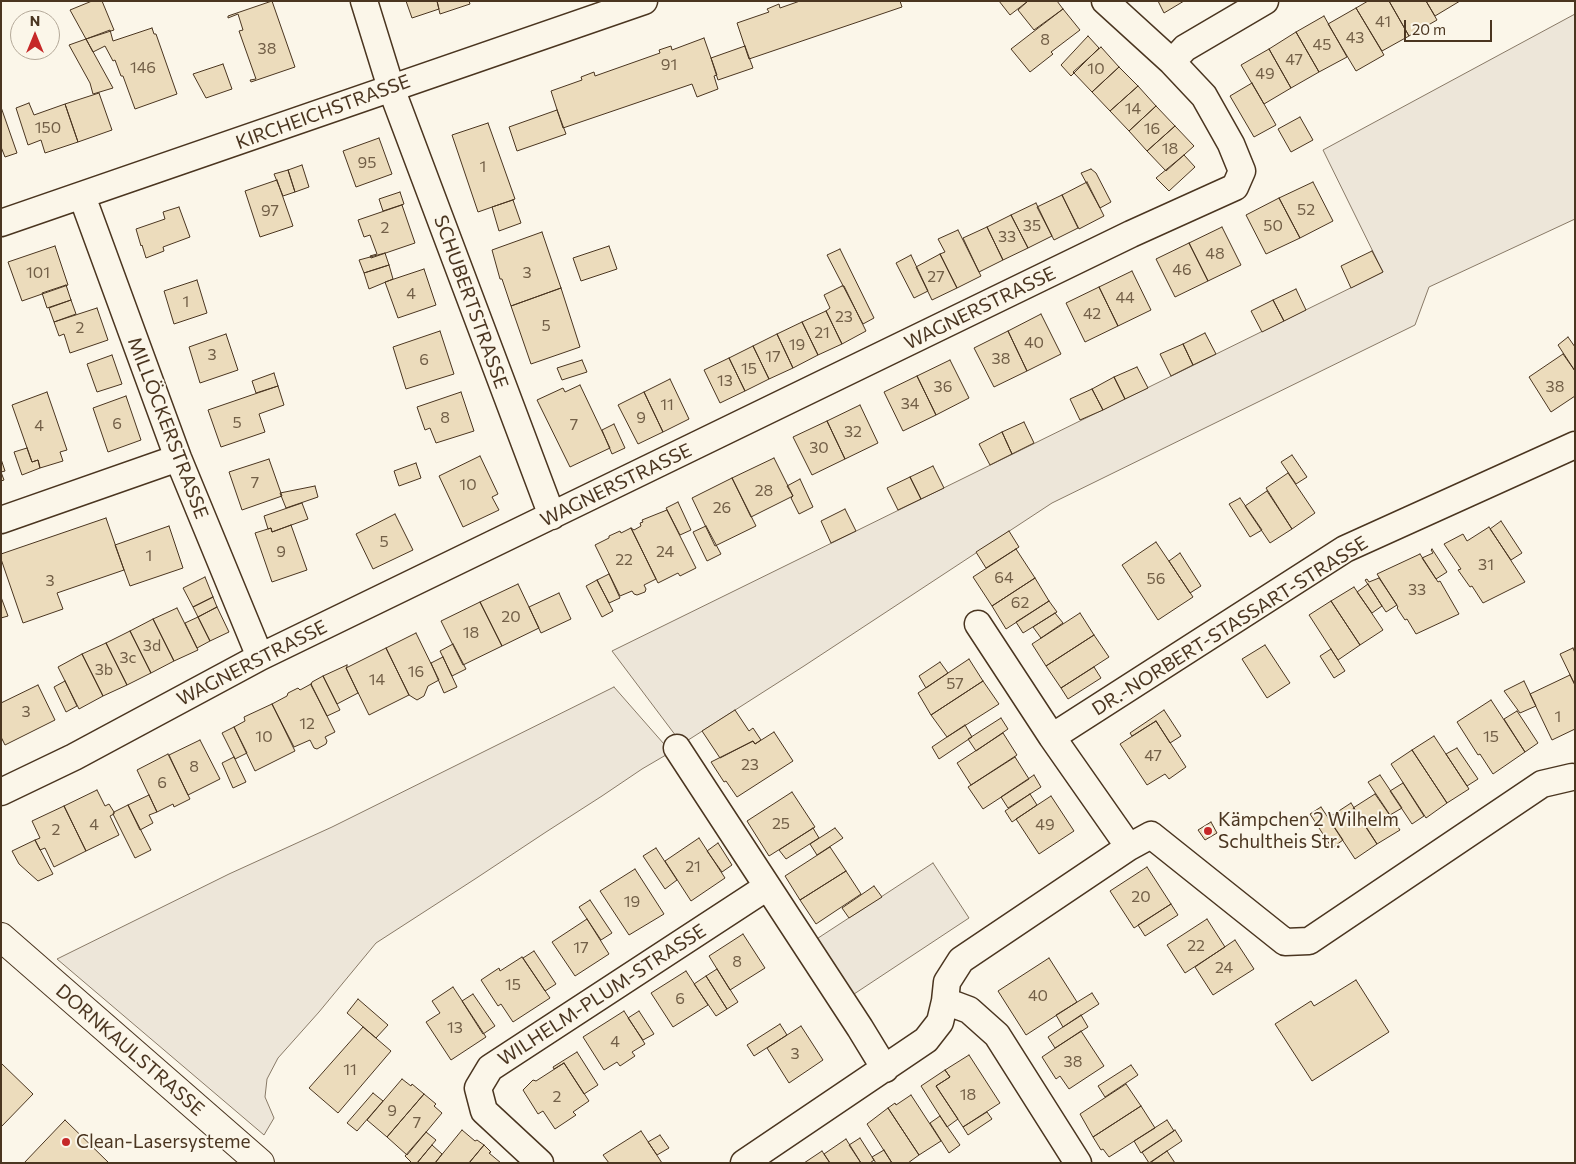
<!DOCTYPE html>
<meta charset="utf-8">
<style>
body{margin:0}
#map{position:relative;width:1576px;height:1164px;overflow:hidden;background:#fbf6e9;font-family:Commissioner,sans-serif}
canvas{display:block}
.frame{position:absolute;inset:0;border:2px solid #4a3520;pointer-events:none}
.north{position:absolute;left:10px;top:10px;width:50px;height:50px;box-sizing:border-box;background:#fbf6e9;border:1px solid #b4a999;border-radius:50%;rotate:0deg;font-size:14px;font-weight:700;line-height:20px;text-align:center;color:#4a3520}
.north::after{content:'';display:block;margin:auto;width:18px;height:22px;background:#c62828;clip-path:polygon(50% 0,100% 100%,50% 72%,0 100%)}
.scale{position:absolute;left:1404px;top:20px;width:88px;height:22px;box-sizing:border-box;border:2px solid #4a3520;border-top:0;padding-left:6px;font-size:15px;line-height:18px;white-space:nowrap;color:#4a3520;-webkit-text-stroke:4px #fbf6e9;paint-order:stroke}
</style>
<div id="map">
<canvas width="1576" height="1164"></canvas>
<div class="frame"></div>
<div class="north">N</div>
<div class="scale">20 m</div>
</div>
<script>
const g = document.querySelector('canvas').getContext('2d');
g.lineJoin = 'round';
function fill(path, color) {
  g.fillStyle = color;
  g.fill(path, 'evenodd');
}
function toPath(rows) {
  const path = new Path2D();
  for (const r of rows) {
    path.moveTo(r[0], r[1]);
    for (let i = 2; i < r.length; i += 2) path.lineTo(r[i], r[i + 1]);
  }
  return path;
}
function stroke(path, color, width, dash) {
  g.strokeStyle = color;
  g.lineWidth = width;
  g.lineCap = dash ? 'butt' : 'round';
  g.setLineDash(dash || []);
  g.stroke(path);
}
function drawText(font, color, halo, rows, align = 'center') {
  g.font = font + ' Commissioner,sans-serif';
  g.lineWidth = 4;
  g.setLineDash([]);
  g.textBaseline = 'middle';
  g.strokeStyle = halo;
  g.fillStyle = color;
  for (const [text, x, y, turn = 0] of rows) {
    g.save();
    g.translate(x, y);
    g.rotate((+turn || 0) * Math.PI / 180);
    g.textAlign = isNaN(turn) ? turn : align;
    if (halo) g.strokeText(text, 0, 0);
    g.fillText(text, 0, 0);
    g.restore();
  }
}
const green = toPath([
 [1575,14,1575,219,1429,287,1415,325,1052,503,804,666,682,744,612,651,1383,272,1323,150,1575,14],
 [614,687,671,752,642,769,602,796,546,832,475,879,376,943,319,1012,278,1058,267,1079,265,1097,274,1118,264,1135,57,959,229,874,332,827,614,687],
 [933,863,969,918,848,998,812,942,933,863]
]);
const building = toPath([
 [92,1,102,1,114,30,86,39,70,10,92,1],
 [272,1,295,67,251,82,250,80,256,79,239,31,243,30,238,14,228,18,228,16,272,1],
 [406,1,437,1,439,9,412,18,406,1],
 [437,1,469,1,470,4,440,14,437,1],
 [800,1,900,1,902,7,749,59,737,23,769,12,767,9,779,4,780,8,800,1],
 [999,1,1028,1,1010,15,999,1],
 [1028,1,1057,1,1063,9,1034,30,1018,10,1028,1],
 [1158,1,1184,1,1164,13,1158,1],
 [1368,1,1389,1,1409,36,1382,51,1356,8,1368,1],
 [1389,1,1426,1,1437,20,1409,36,1389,1],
 [1426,1,1460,1,1435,16,1426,1],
 [1356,8,1384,55,1356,71,1328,24,1356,8],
 [1063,9,1080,30,1051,52,1053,54,1030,72,1011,49,1063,9],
 [1324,16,1347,57,1319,72,1296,32,1324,16],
 [152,28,154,34,156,34,177,94,135,109,123,76,121,76,115,60,113,61,105,46,93,52,86,39,110,30,113,41,152,28],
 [1296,32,1319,72,1291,88,1269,49,1296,32],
 [1088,36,1099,48,1071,76,1061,65,1088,36],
 [704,38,717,75,714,76,718,89,697,97,692,84,563,128,551,91,582,80,581,77,594,72,595,76,660,53,659,50,671,46,672,50,704,38],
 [86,39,113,88,93,94,90,83,69,45,86,39],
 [745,46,753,68,718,80,711,58,745,46],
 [1101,47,1119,67,1092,92,1073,72,1101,47],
 [1269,49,1291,88,1264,104,1241,65,1269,49],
 [223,64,232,89,206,98,193,74,223,64],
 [1119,67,1138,86,1110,111,1092,92,1119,67],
 [1252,83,1276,125,1254,137,1230,96,1252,83],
 [1138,86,1156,106,1129,131,1110,111,1138,86],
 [99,93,112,130,78,142,65,104,99,93],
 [29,103,34,115,65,104,78,142,45,153,41,140,28,145,16,108,29,103],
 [1156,106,1175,126,1147,151,1129,131,1156,106],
 [1,107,17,153,5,157,1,147,1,107],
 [557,110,566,134,517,151,509,127,557,110],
 [1300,117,1313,140,1291,152,1278,129,1300,117],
 [488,123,515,199,478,212,452,135,488,123],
 [1175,126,1194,146,1166,171,1147,151,1175,126],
 [379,138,392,174,356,187,343,151,379,138],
 [1184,155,1195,167,1169,191,1156,178,1184,155],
 [302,165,309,187,295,192,288,170,302,165],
 [1091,169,1096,173,1111,202,1100,208,1081,173,1091,169],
 [288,170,295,192,283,196,274,174,288,170],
 [277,180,293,226,260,237,245,191,277,180],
 [1087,182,1104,216,1079,229,1062,195,1087,182],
 [1313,182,1333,221,1300,238,1279,198,1313,182],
 [400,192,404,204,383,211,379,199,400,192],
 [1062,195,1078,228,1054,240,1037,207,1062,195],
 [1279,198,1300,238,1266,254,1246,215,1279,198],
 [513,200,521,223,499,231,492,207,513,200],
 [1036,203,1052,236,1028,248,1011,215,1036,203],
 [402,205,415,243,371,258,370,256,377,254,370,235,364,237,358,220,402,205],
 [179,207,190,237,163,247,164,251,146,258,142,245,141,246,136,229,165,219,163,212,179,207],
 [1011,215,1028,248,1003,260,987,227,1011,215],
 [987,227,1003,260,979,272,963,238,987,227],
 [1222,227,1241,265,1208,281,1189,243,1222,227],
 [958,230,981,276,957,288,940,254,945,252,938,239,958,230],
 [542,232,561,288,511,306,502,279,500,279,492,250,542,232],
 [1189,243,1208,281,1175,297,1156,259,1189,243],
 [55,246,68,285,22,301,8,262,55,246],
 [609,246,617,269,581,281,573,258,609,246],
 [840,249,874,318,863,324,827,255,840,249],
 [1372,251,1383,272,1351,288,1341,266,1372,251],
 [385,253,389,265,364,273,359,260,385,253],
 [940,254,957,288,932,300,916,267,940,254],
 [911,255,928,291,914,298,896,263,911,255],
 [389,265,393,279,369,289,364,273,389,265],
 [424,269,436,305,398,318,385,282,424,269],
 [1132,271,1151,310,1118,326,1099,287,1132,271],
 [197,280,207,313,174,324,164,291,197,280],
 [66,285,71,300,47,308,42,293,66,285],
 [842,286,844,286,866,331,842,344,826,311,830,308,824,295,842,286],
 [1099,287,1118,326,1085,342,1066,303,1099,287],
 [561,288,580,347,531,364,511,306,561,288],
 [1296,289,1306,310,1284,321,1273,300,1296,289],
 [71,300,76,314,54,322,49,308,71,300],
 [1273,300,1284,321,1262,332,1251,311,1273,300],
 [97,308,108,340,70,353,64,334,59,336,54,322,97,308],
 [826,311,842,344,818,355,802,322,826,311],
 [1041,314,1061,354,1027,371,1008,331,1041,314],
 [802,322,818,355,793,368,777,334,802,322],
 [440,331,454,374,406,389,393,347,440,331],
 [1008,331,1027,371,994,387,974,348,1008,331],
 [1205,333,1216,354,1193,365,1183,344,1205,333],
 [226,334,238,370,200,383,189,347,226,334],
 [777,334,793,368,769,379,753,346,777,334],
 [1568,337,1575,347,1575,371,1558,345,1568,337],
 [1183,344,1193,365,1171,376,1160,354,1183,344],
 [753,346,769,379,745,391,729,358,753,346],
 [1563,354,1575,371,1575,396,1551,412,1529,377,1563,354],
 [112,355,122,384,97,392,87,364,112,355],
 [729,358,745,391,720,403,704,370,729,358],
 [582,360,587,372,562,380,557,368,582,360],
 [950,360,969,398,936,415,917,376,950,360],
 [1137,367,1148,388,1125,399,1114,377,1137,367],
 [274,373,278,386,256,393,252,381,274,373],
 [917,376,936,415,903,431,884,392,917,376],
 [1114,377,1125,399,1103,410,1092,389,1114,377],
 [670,379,689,419,663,432,644,392,670,379],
 [580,385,610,448,570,467,537,400,563,388,565,392,580,385],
 [278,386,284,405,259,414,265,432,221,447,208,410,278,386],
 [1092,389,1103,410,1080,420,1070,399,1092,389],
 [47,392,67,450,60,452,63,461,40,468,38,460,32,462,12,405,47,392],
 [461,392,474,431,436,443,430,428,425,430,417,407,461,392],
 [644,392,663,432,638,444,618,405,644,392],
 [126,396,141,440,108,452,93,408,126,396],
 [860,405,878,443,845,459,827,421,860,405],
 [827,421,845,459,812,475,793,437,827,421],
 [1024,422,1034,443,1012,454,1002,432,1024,422],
 [614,424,625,448,612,454,602,430,614,424],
 [1002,432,1012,454,990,465,979,444,1002,432],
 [27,448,32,462,38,460,40,468,22,475,14,452,27,448],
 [1292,455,1307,477,1296,484,1281,462,1292,455],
 [480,456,498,494,492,497,499,510,463,527,439,476,480,456],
 [774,458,793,496,751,517,732,478,774,458],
 [1,459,5,471,1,472,4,480,1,481,1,459],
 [269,459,282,496,242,510,229,472,269,459],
 [416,463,421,478,399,486,394,471,416,463],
 [933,466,944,488,921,499,910,477,933,466],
 [1288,473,1315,513,1292,529,1266,488,1288,473],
 [910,477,921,499,898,510,887,488,910,477],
 [732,478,756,526,715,546,692,498,732,478],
 [800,479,813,507,799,514,791,498,793,496,787,486,800,479],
 [315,486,318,497,286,508,280,493,315,486],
 [1267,491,1292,529,1270,543,1245,506,1267,491],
 [1240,498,1262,530,1250,537,1229,504,1240,498],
 [678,502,691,530,680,535,666,508,678,502],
 [302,503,308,519,272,532,271,528,268,529,264,516,302,503],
 [845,509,856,531,831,543,821,521,845,509],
 [667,510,696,568,680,576,678,573,658,583,631,528,634,530,641,526,640,523,643,522,642,520,667,510],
 [395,514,413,550,373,569,356,534,395,514],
 [106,518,124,570,57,593,63,609,23,623,1,559,1,554,106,518],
 [1501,521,1522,553,1511,560,1490,529,1501,521],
 [291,525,307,570,272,582,255,533,271,528,272,532,291,525],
 [169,526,183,568,130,586,115,545,169,526],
 [706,526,721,554,707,561,693,532,706,526],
 [1489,527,1525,582,1483,603,1472,586,1470,587,1458,570,1461,569,1444,544,1463,534,1467,541,1489,527],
 [631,528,656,579,644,585,646,589,645,592,637,595,634,594,632,591,620,596,595,545,609,538,609,536,620,531,621,533,631,528],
 [1009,531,1019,547,986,568,976,552,1009,531],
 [1156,542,1193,597,1158,620,1122,565,1156,542],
 [1016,549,1035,578,992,606,973,577,1016,549],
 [1432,549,1447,572,1436,579,1422,558,1433,553,1431,550,1432,549],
 [1180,553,1201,586,1190,593,1169,561,1180,553],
 [1420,554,1438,582,1440,581,1459,614,1416,634,1407,619,1405,620,1397,608,1398,607,1377,574,1420,554],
 [609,574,620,598,609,603,597,580,609,574],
 [205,577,213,597,193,607,183,588,205,577],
 [1035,578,1049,601,1006,629,992,606,1035,578],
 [1379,578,1397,605,1386,612,1365,580,1367,579,1369,582,1379,578],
 [597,580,613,611,602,617,586,586,597,580],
 [518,584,539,628,502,646,480,602,518,584],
 [1368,584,1382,606,1372,613,1357,592,1368,584],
 [1354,587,1383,630,1360,645,1331,601,1354,587],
 [559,593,571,619,541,633,529,607,559,593],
 [1,597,8,616,1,618,1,597],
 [213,597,217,607,198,617,193,607,213,597],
 [1049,601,1057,612,1023,633,1016,622,1049,601],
 [1331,601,1360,645,1338,660,1309,615,1331,601],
 [480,602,502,646,463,665,441,621,480,602],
 [217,607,229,632,210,641,198,617,217,607],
 [177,608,198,650,174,661,153,619,177,608],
 [1055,613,1063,623,1041,638,1033,627,1055,613],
 [1080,613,1094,635,1046,666,1032,644,1080,613],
 [198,617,210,641,197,648,185,623,198,617],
 [153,619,174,661,151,673,130,631,153,619],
 [130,631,151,673,127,685,106,643,130,631],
 [416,633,439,680,428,686,424,696,417,700,409,695,386,648,416,633],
 [1094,635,1109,657,1061,688,1046,666,1094,635],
 [106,643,127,685,103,696,82,654,106,643],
 [453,644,466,669,452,676,440,651,453,644],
 [1265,645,1290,683,1267,698,1242,659,1265,645],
 [386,648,409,695,369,715,346,668,386,648],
 [1573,648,1575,653,1575,685,1560,654,1573,648],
 [1331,649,1345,671,1334,678,1320,656,1331,649],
 [82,654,103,696,79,709,58,667,82,654],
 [443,657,457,687,444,693,431,663,443,657],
 [969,659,983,681,931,715,918,693,969,659],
 [940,662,948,673,926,688,919,676,940,662],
 [347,665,347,667,346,668,358,693,337,704,323,676,347,665],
 [1094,667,1101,678,1068,699,1061,688,1094,667],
 [1570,675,1575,685,1575,729,1552,740,1530,694,1570,675],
 [323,676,340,710,327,716,311,685,312,682,323,676],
 [65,681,77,706,66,712,54,687,65,681],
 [983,681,999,704,947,737,931,715,983,681],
 [1524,681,1536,706,1520,713,1504,691,1524,681],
 [311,684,335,732,325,737,327,741,326,744,317,749,314,748,310,740,294,747,272,704,287,696,288,693,298,688,300,690,311,684],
 [38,685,55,720,5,745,1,737,1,703,38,685],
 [1491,700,1525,752,1493,774,1480,754,1478,755,1457,722,1491,700],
 [272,704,295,751,255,771,234,727,245,721,244,717,272,704],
 [735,710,749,731,753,728,761,740,755,744,753,741,720,758,702,731,735,710],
 [1164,710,1181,736,1170,743,1156,721,1132,736,1130,733,1164,710],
 [1517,711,1538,743,1525,752,1504,719,1517,711],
 [1001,718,1008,729,976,751,968,739,1001,718],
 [1156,721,1186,767,1169,779,1165,774,1147,785,1120,744,1156,721],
 [965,725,972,737,939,759,932,747,965,725],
 [234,727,247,753,235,759,222,733,234,727],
 [774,732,793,761,737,797,726,781,724,782,711,762,753,741,755,744,774,732],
 [1003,733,1017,755,971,785,957,763,1003,733],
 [1434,736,1469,789,1447,803,1412,750,1434,736],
 [200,740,220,779,188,795,169,755,200,740],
 [1457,748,1478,779,1467,786,1446,754,1457,748],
 [1412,750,1447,803,1426,818,1391,764,1412,750],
 [168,754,190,799,174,807,173,804,157,812,137,770,168,754],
 [234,757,246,782,233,788,222,763,234,757],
 [1015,757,1029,779,983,809,968,787,1015,757],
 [1034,775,1041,787,1008,808,1001,797,1034,775],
 [1380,775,1402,808,1390,815,1368,782,1380,775],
 [1403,783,1424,816,1412,824,1390,791,1403,783],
 [97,790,105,806,109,804,114,812,114,814,110,816,119,835,86,851,64,806,97,790],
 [792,792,815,827,769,856,747,821,792,792],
 [1030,794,1037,805,1012,822,1005,811,1030,794],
 [1375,794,1400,830,1377,844,1353,808,1375,794],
 [149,795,157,812,149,815,153,823,140,830,128,805,149,795],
 [1051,796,1074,831,1039,854,1016,819,1051,796],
 [1351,803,1377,844,1355,859,1328,818,1351,803],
 [128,805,151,850,135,858,113,814,114,812,128,805],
 [64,806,86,851,54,867,45,848,40,850,35,840,40,838,32,821,64,806],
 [1321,807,1343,840,1332,848,1310,814,1321,807],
 [1211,822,1217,833,1205,840,1198,830,1211,822],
 [813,828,819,838,786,859,779,850,813,828],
 [835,828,843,838,817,855,810,844,835,828],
 [699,838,725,878,691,901,665,861,699,838],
 [35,840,53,874,38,881,19,864,12,851,35,840],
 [718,843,732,865,722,872,707,851,718,843],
 [830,847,846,871,800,900,785,876,830,847],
 [656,848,677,880,665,889,643,856,656,848],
 [1147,867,1171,904,1134,928,1110,891,1147,867],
 [635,869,664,914,629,935,600,891,635,869],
 [846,871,861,894,816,924,800,900,846,871],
 [874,886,882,897,849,918,842,908,874,886],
 [590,900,612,933,601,940,579,907,590,900],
 [1171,904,1178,915,1145,936,1138,925,1171,904],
 [587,919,609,954,575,976,552,942,587,919],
 [1207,919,1225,947,1185,973,1167,945,1207,919],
 [743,934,765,968,730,990,709,956,743,934],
 [1235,940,1254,969,1213,995,1195,967,1235,940],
 [534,951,556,984,545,991,523,958,534,951],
 [522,957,550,998,513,1022,501,1004,498,1006,481,980,499,968,500,971,522,957],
 [1049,958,1077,1002,1026,1035,998,991,1049,958],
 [717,969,738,1002,727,1009,706,976,717,969],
 [686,971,708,1005,673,1027,651,993,686,971],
 [706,976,727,1009,716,1016,694,984,706,976],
 [1356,980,1389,1032,1312,1081,1275,1024,1311,1001,1314,1006,1356,980],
 [453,987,486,1037,451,1060,426,1022,440,1013,432,1001,453,987],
 [1092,993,1099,1004,1063,1027,1056,1015,1092,993],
 [473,994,495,1026,483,1034,462,1001,473,994],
 [358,999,388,1025,376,1038,347,1013,358,999],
 [624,1011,645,1044,632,1052,635,1056,620,1066,617,1062,604,1070,583,1037,624,1011],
 [639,1011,654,1034,643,1040,628,1018,639,1011],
 [1081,1015,1088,1027,1055,1048,1048,1037,1081,1015],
 [780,1024,787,1035,754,1056,747,1045,780,1024],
 [801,1026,823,1060,789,1083,767,1048,801,1026],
 [363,1027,391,1051,338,1113,309,1088,363,1027],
 [1081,1031,1104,1066,1069,1089,1060,1076,1056,1079,1042,1057,1081,1031],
 [577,1052,598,1085,584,1094,564,1063,554,1069,553,1067,577,1052],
 [969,1055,1000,1103,963,1127,936,1086,950,1077,945,1070,969,1055],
 [1,1063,33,1094,1,1127,1,1063],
 [564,1063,589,1101,573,1112,576,1115,555,1129,543,1111,538,1114,523,1090,533,1080,536,1081,564,1063],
 [1131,1065,1138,1075,1105,1097,1098,1086,1131,1065],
 [945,1070,950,1077,936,1086,958,1119,947,1127,921,1086,945,1070],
 [402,1079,411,1086,412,1084,424,1094,387,1137,367,1120,402,1079],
 [1126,1084,1141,1106,1093,1137,1080,1114,1126,1084],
 [373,1093,383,1101,357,1131,347,1123,373,1093],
 [424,1094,436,1104,434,1106,442,1113,407,1155,387,1137,424,1094],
 [911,1095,941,1141,919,1155,888,1108,895,1103,896,1105,911,1095],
 [1141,1106,1155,1128,1109,1157,1103,1149,1101,1150,1093,1137,1141,1106],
 [888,1108,919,1155,908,1163,892,1163,867,1124,888,1108],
 [987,1112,992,1119,968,1135,963,1127,987,1112],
 [940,1116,960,1145,949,1153,930,1123,940,1116],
 [65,1120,109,1163,24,1163,65,1120],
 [1167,1120,1174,1131,1141,1153,1134,1141,1167,1120],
 [462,1130,475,1141,477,1140,484,1145,469,1163,435,1163,462,1130],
 [1175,1130,1182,1141,1149,1163,1142,1152,1175,1130],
 [641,1131,662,1163,609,1163,603,1155,641,1131],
 [426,1132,436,1140,417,1163,412,1163,405,1156,426,1132],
 [660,1135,669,1148,657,1155,648,1142,660,1135],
 [860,1138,874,1160,870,1163,861,1163,849,1145,860,1138],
 [846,1139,861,1163,830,1163,824,1154,846,1139],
 [432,1145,442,1154,435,1163,417,1163,432,1145],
 [484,1145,491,1152,489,1153,501,1163,469,1163,484,1145],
 [884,1150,892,1163,876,1163,872,1157,884,1150],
 [822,1151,830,1163,804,1163,822,1151],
 [1167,1151,1175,1163,1150,1163,1167,1151]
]);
const minor = toPath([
 [364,1,391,88,552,516],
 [1172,62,1185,48,1265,1],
 [82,196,178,458,260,657],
 [1,223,644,1],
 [1,520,178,458],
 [978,624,1052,737,1345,549,1575,445],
 [1052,737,1129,847],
 [677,748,860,1028,885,1069],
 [1,792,74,757,260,657,1131,234,1235,187,1242,171,1231,144,1204,96,1172,62,1105,1],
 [945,1001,969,1010,997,1035,1078,1163],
 [540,1163,484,1111,478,1088,490,1068,767,887],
 [744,1163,926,1040,940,1022,945,1001,947,982,961,960,1129,847,1151,835,1285,942,1309,941,1542,784,1572,777]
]);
const tertiary = toPath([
 [1,937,260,1163]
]);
const markers = [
 [1208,831,5,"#c62828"],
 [66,1142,5,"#c62828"]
];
const numberNames = [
 ["41",1383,22],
 ["43",1355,38],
 ["8",1045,40],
 ["45",1322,45],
 ["38",267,49],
 ["47",1294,60],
 ["91",669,65],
 ["146",143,68],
 ["10",1096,69],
 ["49",1265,74],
 ["14",1133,109],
 ["150",48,128],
 ["16",1152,129],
 ["18",1170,149],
 ["95",367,163],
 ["1",483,167],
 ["52",1306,210],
 ["97",270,211],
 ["35",1032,226],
 ["50",1273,226],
 ["2",385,228],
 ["33",1007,237],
 ["48",1215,254],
 ["46",1182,270],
 ["101",38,273],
 ["3",527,273],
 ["27",936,277],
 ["4",411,294],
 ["44",1125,298],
 ["1",186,302],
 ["42",1092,314],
 ["23",844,317],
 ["5",546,326],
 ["2",80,328],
 ["21",822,333],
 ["40",1034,343],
 ["19",797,345],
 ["3",212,355],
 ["17",773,357],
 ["38",1001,359],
 ["6",424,360],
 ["15",749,369],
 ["13",725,381],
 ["36",943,387],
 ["38",1555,387],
 ["34",910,404],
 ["11",667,405],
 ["8",445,418],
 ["9",641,418],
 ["5",237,423],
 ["6",117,424],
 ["7",574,425],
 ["4",39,426],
 ["32",853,432],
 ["30",819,448],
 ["7",255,483],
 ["10",468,485],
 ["28",764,491],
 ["26",722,508],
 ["5",384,542],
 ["9",281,552],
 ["24",665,552],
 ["1",149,556],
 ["22",624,560],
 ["31",1486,565],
 ["64",1004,578],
 ["56",1156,579],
 ["3",50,581],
 ["33",1417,590],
 ["62",1020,603],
 ["20",511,617],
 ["18",471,633],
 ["3d",152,646],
 ["3c",128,658],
 ["3b",104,670],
 ["16",416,672],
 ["14",377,680],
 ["57",955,684],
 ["3",26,712],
 ["1",1558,717],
 ["12",307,724],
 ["10",264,737],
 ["15",1491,737],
 ["47",1153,756],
 ["23",750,765],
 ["8",194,767],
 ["6",162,783],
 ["25",781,824],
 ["4",94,825],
 ["49",1045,825],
 ["2",56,830],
 ["21",693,867],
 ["20",1141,897],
 ["19",632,902],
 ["22",1196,946],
 ["17",581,948],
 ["8",737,962],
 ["24",1224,968],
 ["15",513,985],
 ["40",1038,996],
 ["6",680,999],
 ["13",455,1028],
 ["4",615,1042],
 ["3",795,1054],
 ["38",1073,1062],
 ["11",350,1070],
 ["18",968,1095],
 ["2",557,1097],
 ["9",392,1111],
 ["7",417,1123]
];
const streetNames = [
 ["KIRCHEICHSTRASSE",323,112,-20],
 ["SCHUBERTSTRASSE",471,302,70],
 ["WAGNERSTRASSE",980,308,-26],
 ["MILLÖCKERSTRASSE",168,428,69],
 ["WAGNERSTRASSE",616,485,-26],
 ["DR.-NORBERT-STASSART-STRASSE",1230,626,-32],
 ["WAGNERSTRASSE",252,663,-27],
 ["WILHELM-PLUM-STRASSE",602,995,-33],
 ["DORNKAULSTRASSE",130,1050,41]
];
const poiNames = [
 ["Kämpchen 2 Wilhelm",1218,820],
 ["Schultheis Str.",1218,842],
 ["Clean-Lasersysteme",76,1142]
];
fill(green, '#ede6d9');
stroke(green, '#887966', 1);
fill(building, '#ecdcbc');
stroke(building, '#4a3520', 1);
stroke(minor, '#4a3520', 29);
stroke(tertiary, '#4a3520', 30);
stroke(minor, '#fbf6e9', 26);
stroke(tertiary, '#fbf6e9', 28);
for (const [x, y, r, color] of markers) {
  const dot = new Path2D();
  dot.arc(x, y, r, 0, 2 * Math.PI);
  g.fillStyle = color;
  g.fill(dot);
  stroke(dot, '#fbf6e9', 2);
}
drawText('16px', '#725f47', null, numberNames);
drawText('19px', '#4a3520', '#fbf6e9', streetNames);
drawText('19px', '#4a3520', '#fbf6e9', poiNames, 'left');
</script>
